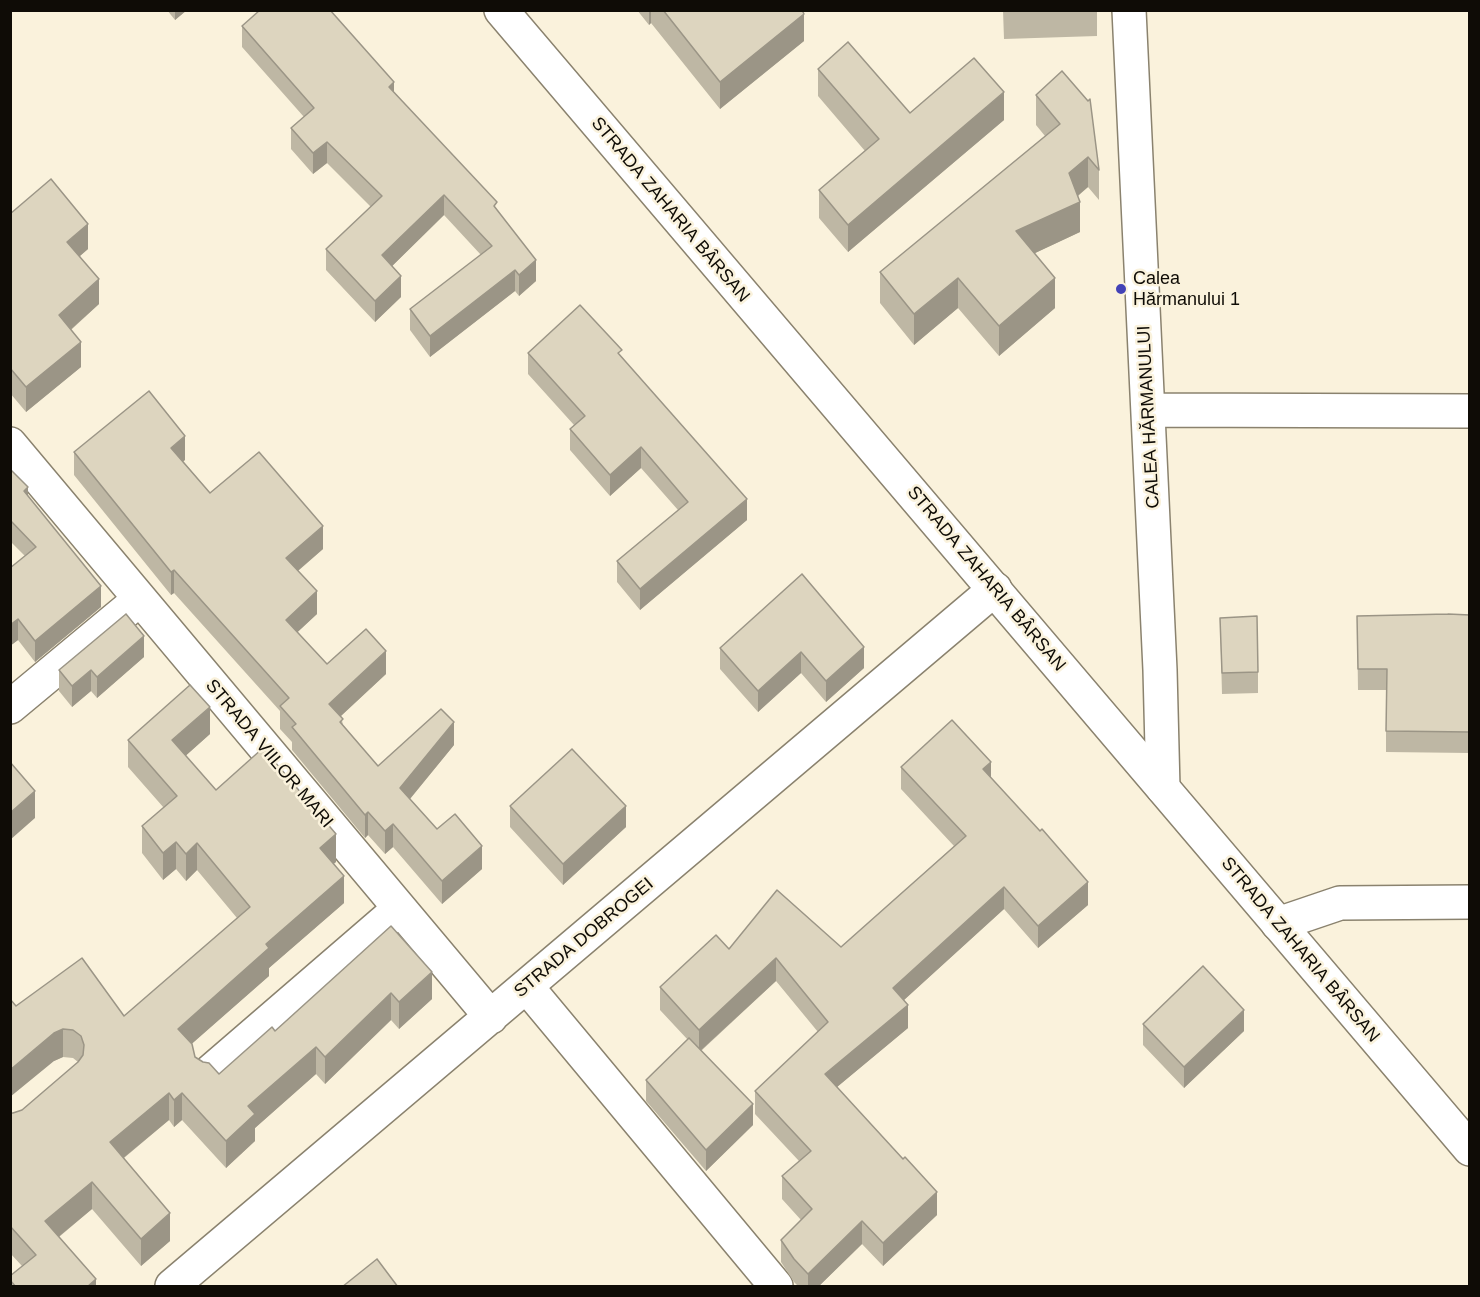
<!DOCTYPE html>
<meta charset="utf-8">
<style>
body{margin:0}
#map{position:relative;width:1480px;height:1297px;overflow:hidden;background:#faf2dc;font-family:Helvetica,sans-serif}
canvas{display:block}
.frame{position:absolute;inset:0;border:12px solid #0f0c06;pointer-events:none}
</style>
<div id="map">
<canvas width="1480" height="1297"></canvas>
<div class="frame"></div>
</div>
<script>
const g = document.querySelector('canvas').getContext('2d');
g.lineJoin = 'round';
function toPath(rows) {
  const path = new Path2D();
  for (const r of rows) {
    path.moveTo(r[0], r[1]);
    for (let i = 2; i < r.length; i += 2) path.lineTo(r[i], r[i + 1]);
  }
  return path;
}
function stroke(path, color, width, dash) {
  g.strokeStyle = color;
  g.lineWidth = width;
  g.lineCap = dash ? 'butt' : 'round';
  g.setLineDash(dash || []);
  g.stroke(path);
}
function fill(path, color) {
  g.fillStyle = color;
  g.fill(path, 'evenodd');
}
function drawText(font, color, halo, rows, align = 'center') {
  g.font = font + ' Helvetica,sans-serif';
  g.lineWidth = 5;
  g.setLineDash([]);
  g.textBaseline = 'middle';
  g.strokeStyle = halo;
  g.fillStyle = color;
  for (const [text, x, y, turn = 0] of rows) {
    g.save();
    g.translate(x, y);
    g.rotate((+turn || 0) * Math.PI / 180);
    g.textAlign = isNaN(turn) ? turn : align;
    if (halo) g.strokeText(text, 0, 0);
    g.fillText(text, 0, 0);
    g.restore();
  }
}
const minor = toPath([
 [1129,10,1160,670,1163,788],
 [1149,410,1470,411],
 [10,444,491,1017],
 [10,707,140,599],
 [1278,924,1340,903,1470,902],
 [527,987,776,1286],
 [210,1072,399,909],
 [172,1286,995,589]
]);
const major = toPath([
 [501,10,1470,1149]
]);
const wall = toPath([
 [167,10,187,10,175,20],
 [637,10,802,10,804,41,720,109,651,23,649,25],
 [1003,10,1097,10,1097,36,1004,39],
 [242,26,394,92,497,210,536,281,519,296,515,291,430,357,410,330,410,309,481,255,444,215,392,266,401,297,375,322,326,270,326,249,371,207,327,163,313,174,291,149,291,128,304,117,242,47],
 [818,69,910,113,1004,120,848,252,819,218,819,190,865,151,818,96],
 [1036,95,1099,170,1099,200,1088,187,1078,196,1080,232,1035,253,1055,308,999,356,958,308,914,345,880,303,880,272,1045,136,1036,125],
 [10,214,88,249,80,256,99,304,71,330,81,367,26,412,10,393],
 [528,353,622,357,747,520,640,610,617,582,617,561,678,510,641,468,610,496,570,450,570,429,574,425,528,374],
 [74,452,185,460,183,461,210,493,323,549,298,571,317,614,297,632,327,664,386,674,341,716,343,725,378,766,454,745,410,799,437,829,482,869,442,904,393,847,385,854,368,835,365,838,292,750,292,742,280,729,280,711,174,593,171,595,74,475],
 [10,469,101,607,35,662,18,640,10,646,25,556,10,541],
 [1470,615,1470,753,1386,752,1386,690,1358,690,1357,616],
 [1220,618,1258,672,1258,693,1222,694],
 [864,647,864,668,826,702,801,673,758,712,720,669,720,648],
 [144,657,97,698,91,691,72,707,59,691,59,670],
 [210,734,185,756,216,790,336,862,333,864,344,903,269,968,269,976,191,1044,195,1057,219,1074,275,1031,391,926,432,999,399,1029,391,1020,325,1084,316,1074,255,1128,255,1141,226,1168,182,1120,174,1127,169,1120,124,1158,170,1241,141,1266,92,1209,59,1237,96,1287,10,1287,10,1276,22,1266,10,1253,10,1113,13,1113,22,1110,78,1062,73,1058,63,1057,54,1061,16,1006,124,1016,237,918,197,870,186,881,176,869,163,880,142,853,142,826,164,808,128,767,128,740],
 [901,767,991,778,1088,905,1038,948,1004,909,904,1000,908,1028,837,1087,937,1215,883,1266,862,1244,818,1287,799,1287,794,1282,781,1262,781,1240,801,1220,782,1199,782,1176,799,1161,755,1114,755,1091,818,1032,776,981,701,1051,753,1125,706,1171,646,1101,646,1080,688,1040,660,1010,660,987,729,949,841,947,954,846,901,789],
 [510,806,626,827,563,885,510,827],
 [1143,1024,1244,1031,1184,1088,1143,1045]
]);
const shadedWall = toPath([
 [175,10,187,10,175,20],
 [649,10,651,10,651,23,649,25],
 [804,14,804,41,720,109,720,82],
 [394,82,394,103,389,87],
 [1004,92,1004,120,848,252,848,225],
 [327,142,327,163,313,174,313,153],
 [1088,157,1088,187,1069,203,1069,173],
 [444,195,444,215,382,276,382,255],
 [1080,202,1080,232,1016,262,1016,231],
 [88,224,88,249,67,267,67,242],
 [536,260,536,281,519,296,519,275],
 [515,270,515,291,430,357,430,336],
 [401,276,401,297,375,322,375,301],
 [958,278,958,308,914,345,914,314],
 [1055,278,1055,308,999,356,999,326],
 [99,279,99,304,59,340,59,315],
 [81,342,81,367,26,412,26,387],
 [185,436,185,460,171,471,171,448],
 [641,447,641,468,610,496,610,475],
 [28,487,28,508,24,491],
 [747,499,747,520,640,610,640,589],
 [323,526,323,549,286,581,286,558],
 [174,570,174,593,171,595,171,572],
 [101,586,101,607,35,662,35,641],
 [317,591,317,614,286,643,286,620],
 [18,619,18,640,10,646,10,625],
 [144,636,144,657,97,698,97,677],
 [864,647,864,668,826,702,826,681],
 [386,651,386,674,329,727,329,704],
 [801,652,801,673,758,712,758,691],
 [91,670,91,691,72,707,72,686],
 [210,707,210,734,172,768,172,740],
 [454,722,454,745,400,811,400,788],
 [991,762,991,784,983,769],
 [35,791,35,818,10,840,10,813],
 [626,806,626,827,563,885,563,864],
 [368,812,368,835,365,838,365,815],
 [393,824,393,847,385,854,385,831],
 [336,834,336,862,320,875,320,848],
 [176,842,176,869,163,880,163,853],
 [197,843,197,870,186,881,186,854],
 [482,846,482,869,442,904,442,881],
 [344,876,344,903,269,968,269,976,178,1056,178,1029,266,944],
 [1088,882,1088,905,1038,948,1038,926],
 [1004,887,1004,909,893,1010,893,988],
 [776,958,776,981,699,1052,699,1030],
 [432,972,432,999,399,1029,399,1002],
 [391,993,391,1020,325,1084,325,1057],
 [908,1005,908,1028,825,1097,825,1074],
 [1244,1010,1244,1031,1184,1088,1184,1067],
 [63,1029,63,1057,54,1061,10,1097,10,1070,54,1033],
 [316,1047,316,1074,255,1128,255,1141,226,1168,226,1141,248,1106],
 [169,1093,169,1120,110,1169,110,1142],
 [182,1093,182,1120,174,1127,174,1100],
 [753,1104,753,1125,706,1171,706,1150],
 [92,1182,92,1209,45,1248,45,1221],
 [937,1192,937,1215,883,1266,883,1243],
 [170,1213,170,1241,141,1266,141,1239],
 [862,1221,862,1244,818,1287,808,1287,808,1274],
 [96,1279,96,1287,87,1287]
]);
const building = toPath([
 [260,10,330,10,394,82,389,87,497,202,494,206,536,260,519,275,515,270,430,336,410,309,492,246,444,195,382,255,401,276,375,301,326,249,382,196,327,142,313,153,291,128,314,108,242,26,260,10],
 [663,10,802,10,804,14,720,82,663,10],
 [848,42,910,113,974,58,1004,92,848,225,819,190,879,139,818,69,848,42],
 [1062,71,1088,101,1090,99,1099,170,1088,157,1069,173,1080,202,1016,231,1055,278,999,326,958,278,914,314,880,272,1060,124,1036,95,1062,71],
 [51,179,88,224,67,242,99,279,59,315,81,342,26,387,10,368,10,214,51,179],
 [580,305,622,350,618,353,747,499,640,589,617,561,688,502,641,447,610,475,570,429,585,416,528,353,580,305],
 [149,391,185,436,171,448,210,493,259,452,323,526,286,558,317,591,286,620,327,664,366,629,386,651,329,704,343,719,340,722,378,766,441,709,454,722,400,788,437,829,455,814,482,846,442,881,393,824,385,831,368,812,365,815,292,727,296,724,280,706,289,698,174,570,171,572,74,452,149,391],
 [10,469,28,487,24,491,101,586,35,641,18,619,10,625,10,568,36,547,10,520,10,469],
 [802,574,864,647,826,681,801,652,758,691,720,648,802,574],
 [126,614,144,636,97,677,91,670,72,686,59,670,126,614],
 [1448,614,1470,615,1470,732,1386,731,1387,669,1358,669,1357,616,1448,614],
 [1257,616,1258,672,1222,673,1220,618,1257,616],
 [190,685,210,707,172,740,216,790,263,748,336,834,320,848,344,876,266,944,269,948,178,1029,192,1044,195,1057,203,1062,209,1063,219,1074,272,1027,275,1031,391,926,432,972,399,1002,391,993,325,1057,316,1047,248,1106,255,1114,226,1141,182,1093,174,1100,169,1093,110,1142,170,1213,141,1239,92,1182,45,1221,96,1279,87,1287,16,1287,10,1280,10,1276,36,1255,10,1226,10,1113,13,1113,22,1110,78,1062,83,1055,84,1045,81,1036,73,1030,63,1029,54,1033,10,1070,10,999,16,1006,82,958,124,1016,250,907,197,843,186,854,176,842,163,853,142,826,177,796,128,740,190,685],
 [952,720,991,762,983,769,1040,831,1042,829,1088,882,1038,926,1004,887,893,988,908,1005,825,1074,903,1159,905,1157,937,1192,883,1243,862,1221,808,1274,794,1259,781,1240,812,1209,782,1176,811,1151,755,1091,828,1022,776,958,699,1030,660,987,716,935,729,949,777,890,841,947,966,836,901,767,952,720],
 [572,749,626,806,563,864,510,806,572,749],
 [10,762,35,791,10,813,10,762],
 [1203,966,1244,1010,1184,1067,1143,1024,1203,966],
 [689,1038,753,1104,706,1150,646,1080,689,1038],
 [377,1259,398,1287,342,1287,377,1259]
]);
const markers = [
 [1121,289,6,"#4242b7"]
];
const streetNames = [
 ["STRADA ZAHARIA BÂRSAN",670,210,50],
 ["CALEA HĂRMANULUI",1149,417,-93],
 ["STRADA ZAHARIA BÂRSAN",986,579,50],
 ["STRADA VIILOR MARI",269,754,50],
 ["STRADA DOBROGEI",584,938,-40],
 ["STRADA ZAHARIA BÂRSAN",1300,950,50]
];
const poiNames = [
 ["Calea",1133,279],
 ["Hărmanului 1",1133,300]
];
stroke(minor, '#8a826e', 36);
stroke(major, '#8a826e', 36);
stroke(minor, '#fff', 33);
stroke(major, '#fff', 33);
fill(wall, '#beb7a4');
fill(shadedWall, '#9b9586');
fill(building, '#ddd5bf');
stroke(building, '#9b9586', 1.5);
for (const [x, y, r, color] of markers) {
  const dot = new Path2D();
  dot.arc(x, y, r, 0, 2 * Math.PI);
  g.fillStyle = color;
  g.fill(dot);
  stroke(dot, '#faf2dc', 2);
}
drawText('18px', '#0f0c06', '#faf2dc', streetNames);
drawText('18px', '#0f0c06', '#faf2dc', poiNames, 'left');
</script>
